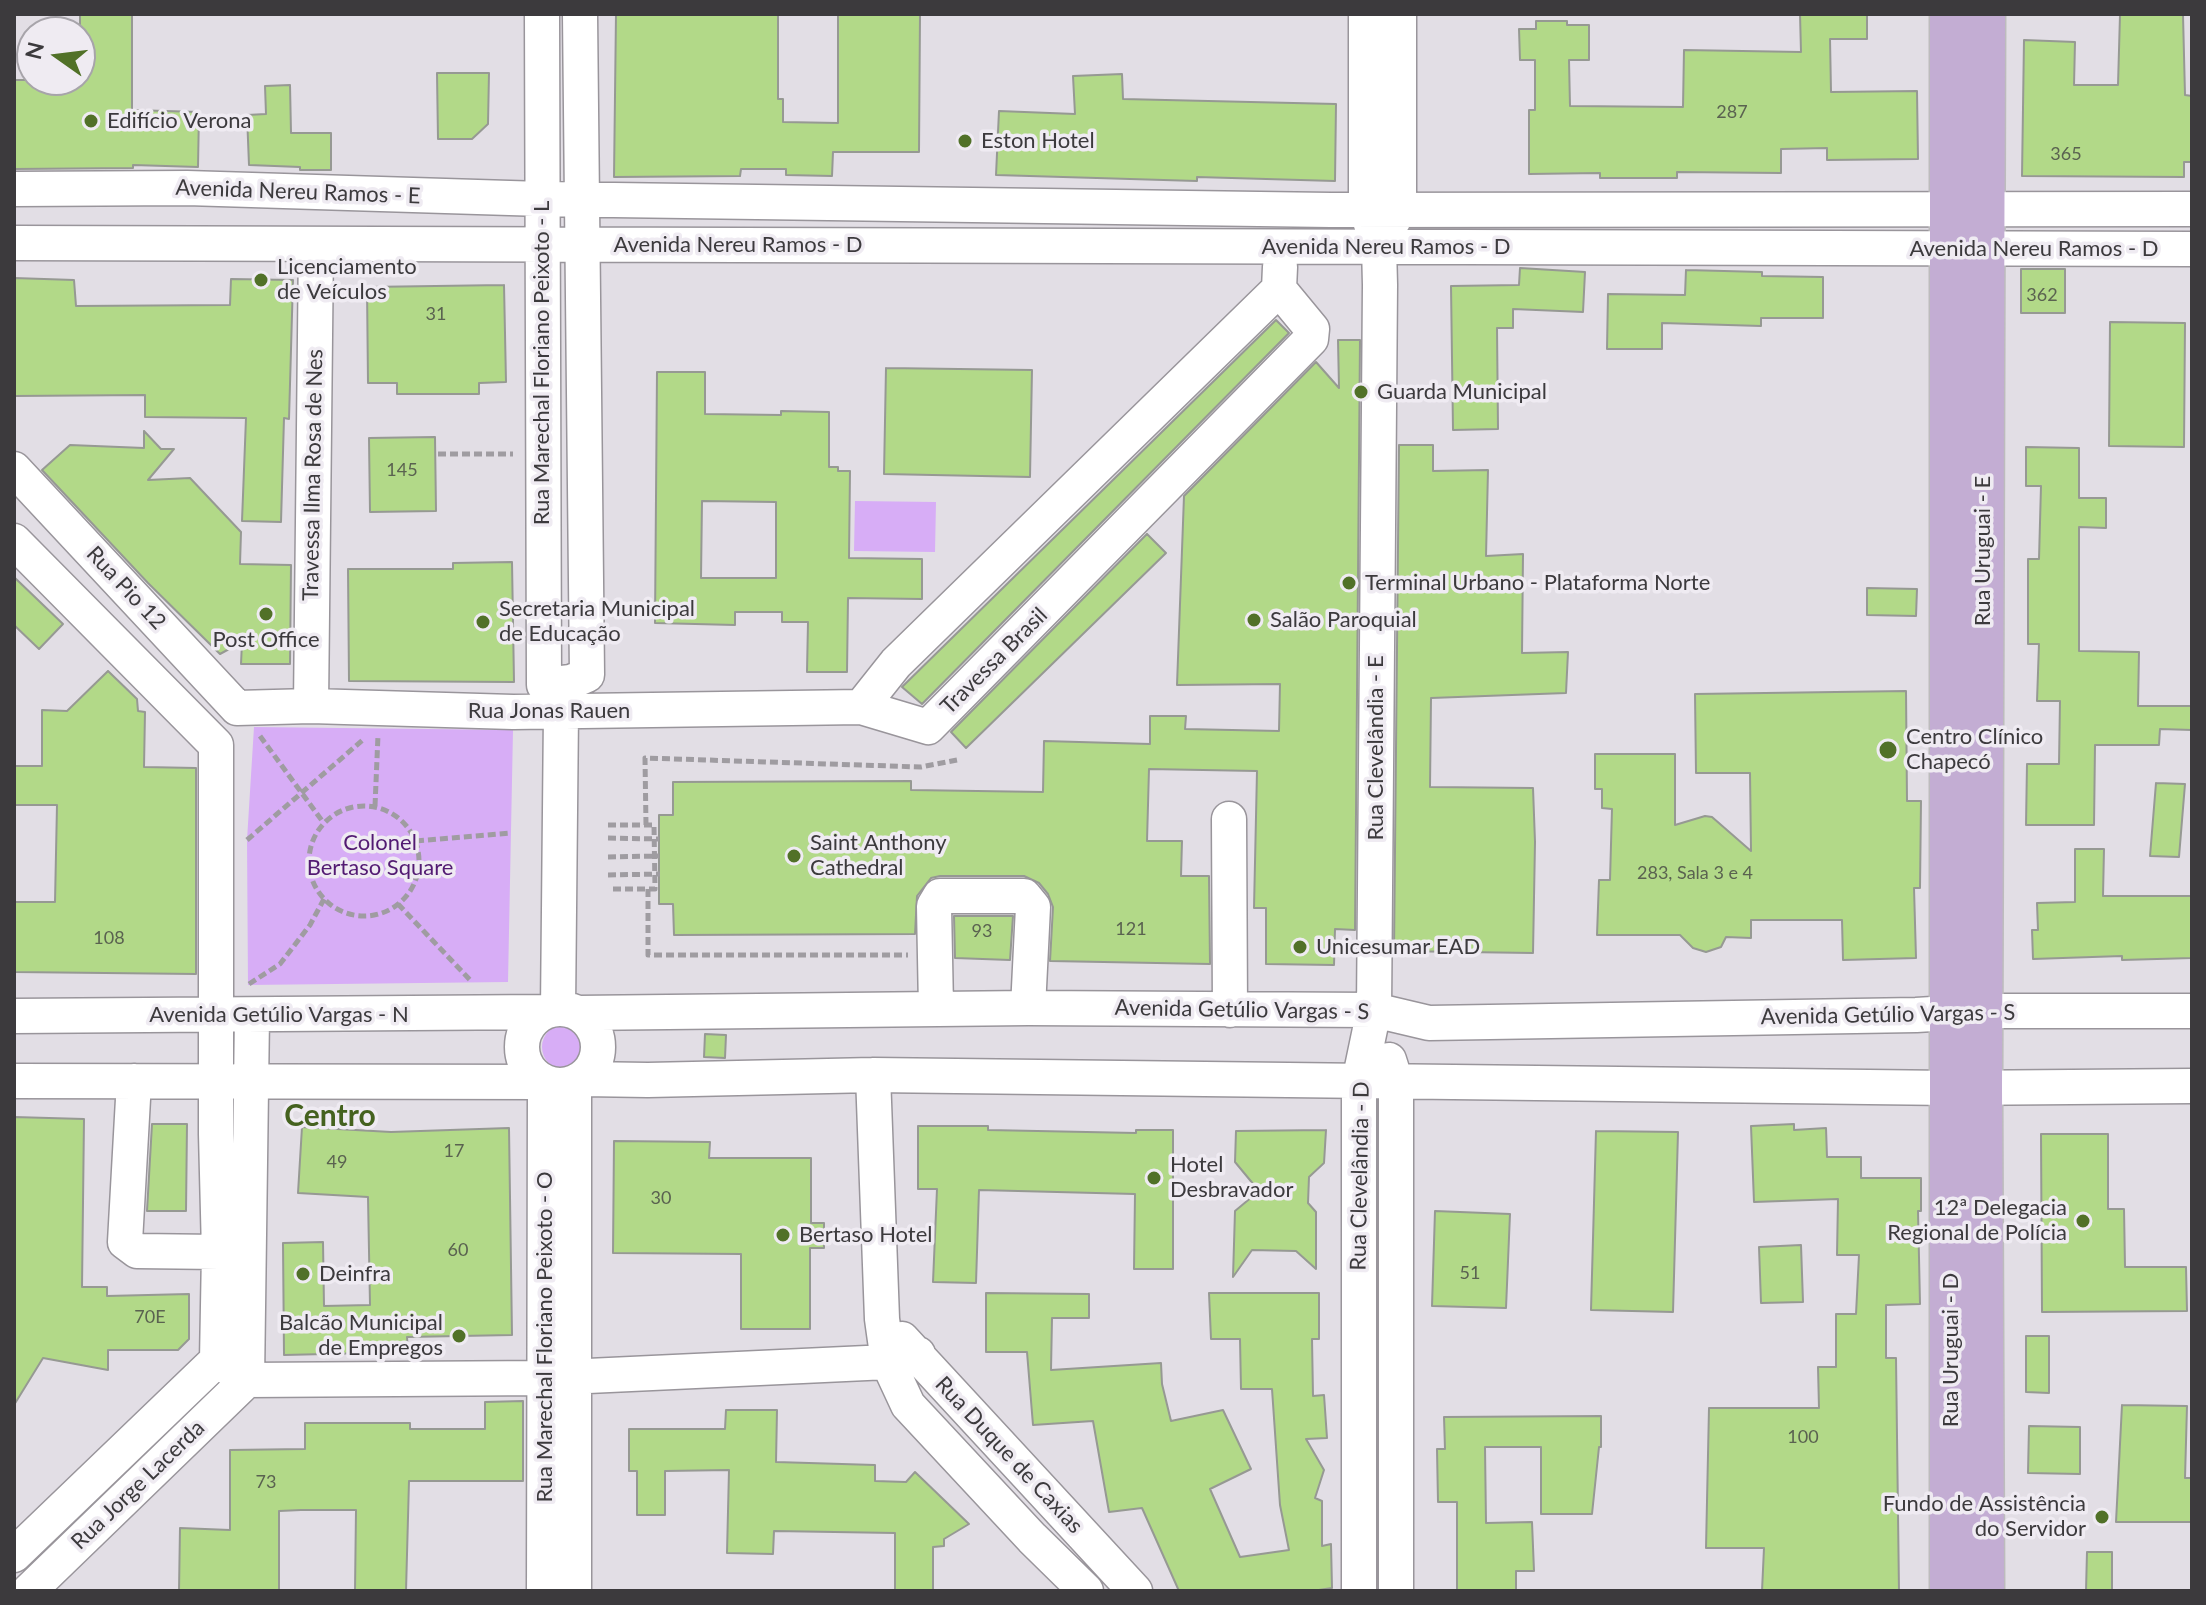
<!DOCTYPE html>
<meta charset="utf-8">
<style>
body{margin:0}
#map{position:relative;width:2206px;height:1605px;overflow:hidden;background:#e2dee5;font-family:Lato,sans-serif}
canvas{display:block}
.frame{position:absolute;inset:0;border:16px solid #3c3a3d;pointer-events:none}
.north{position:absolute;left:16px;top:16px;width:80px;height:80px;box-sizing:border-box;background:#efebf2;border:2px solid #a7a4aa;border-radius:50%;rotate:284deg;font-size:22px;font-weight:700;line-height:32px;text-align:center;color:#3c3a3d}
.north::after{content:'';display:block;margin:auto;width:28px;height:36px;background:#517128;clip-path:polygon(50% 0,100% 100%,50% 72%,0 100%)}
</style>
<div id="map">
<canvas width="2206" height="1605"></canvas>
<div class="frame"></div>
<div class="north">N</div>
</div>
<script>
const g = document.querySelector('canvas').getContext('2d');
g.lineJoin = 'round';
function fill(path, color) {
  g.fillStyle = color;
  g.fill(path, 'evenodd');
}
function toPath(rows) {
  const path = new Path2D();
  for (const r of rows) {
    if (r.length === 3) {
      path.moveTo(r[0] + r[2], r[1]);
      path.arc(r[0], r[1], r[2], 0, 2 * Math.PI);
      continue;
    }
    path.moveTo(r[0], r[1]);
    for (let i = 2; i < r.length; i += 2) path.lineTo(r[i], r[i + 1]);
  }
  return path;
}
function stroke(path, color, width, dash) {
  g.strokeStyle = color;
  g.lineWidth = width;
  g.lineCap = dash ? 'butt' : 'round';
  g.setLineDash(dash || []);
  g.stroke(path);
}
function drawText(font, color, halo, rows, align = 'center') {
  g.font = font + ' Lato,sans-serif';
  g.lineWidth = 7;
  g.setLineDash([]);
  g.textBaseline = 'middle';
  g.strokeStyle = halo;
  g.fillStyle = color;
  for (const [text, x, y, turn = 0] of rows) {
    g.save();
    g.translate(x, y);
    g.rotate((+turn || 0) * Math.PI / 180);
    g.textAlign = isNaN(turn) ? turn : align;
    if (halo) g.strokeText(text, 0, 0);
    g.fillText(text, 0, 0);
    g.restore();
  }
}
const green = toPath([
 [855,501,936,502,935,552,854,551],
 [254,727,513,730,508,982,248,985,247,840],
 [565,1047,23]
]);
const building = toPath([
 [80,14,132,14,132,110,199,112,198,167,133,165,133,168,14,169,14,80,80,80,80,14],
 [616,14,778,14,778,99,783,99,783,122,838,123,838,14,920,14,919,152,833,152,832,176,786,175,786,169,741,169,740,176,614,177,616,14],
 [1800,14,1867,14,1867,39,1830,39,1831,92,1917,91,1918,159,1827,160,1827,148,1781,149,1781,173,1677,172,1677,178,1600,178,1600,173,1529,174,1529,110,1535,110,1535,60,1520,60,1519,29,1536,29,1536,21,1567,21,1567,25,1589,25,1589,60,1569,60,1570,106,1683,107,1684,50,1801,52,1800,14],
 [2120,15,2183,15,2185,95,2192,96,2192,162,2184,162,2184,177,2022,176,2024,40,2075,42,2074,85,2118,85,2120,15],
 [437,73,489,73,488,124,472,139,438,139,437,73],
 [1122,74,1123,99,1336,104,1335,181,1197,177,1197,181,996,175,999,111,1075,114,1073,76,1122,74],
 [290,85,291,133,331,133,331,170,300,170,300,167,249,165,247,115,266,114,265,86,290,85],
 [1520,268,1585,272,1583,312,1513,309,1513,328,1497,328,1498,429,1453,430,1451,286,1519,285,1520,268],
 [2021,269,2065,269,2065,313,2021,313,2021,269],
 [1686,270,1762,272,1762,276,1823,277,1823,318,1761,318,1761,326,1662,323,1662,349,1607,349,1608,294,1685,295,1686,270],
 [14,278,74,280,76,306,230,305,231,279,293,280,289,419,284,418,281,522,242,521,246,418,145,417,145,395,14,396,14,278],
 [504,285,506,382,479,383,479,394,397,394,397,383,368,383,367,287,504,285],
 [1276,320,1289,333,922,704,902,687,1276,320],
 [2110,322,2185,323,2184,447,2109,446,2110,322],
 [1338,340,1360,340,1355,930,1335,929,1334,965,1266,964,1266,908,1254,908,1257,771,1149,769,1147,841,1182,841,1181,876,1209,876,1210,964,1050,961,1053,907,1048,894,1039,883,1024,876,940,876,931,878,917,896,915,934,674,935,673,904,659,904,659,815,673,815,673,782,911,781,911,790,1043,792,1044,741,1150,744,1150,716,1186,716,1185,729,1279,731,1280,684,1177,685,1184,496,1316,362,1339,388,1338,340],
 [886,368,1032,370,1030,477,884,474,886,368],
 [657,372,705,372,705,414,781,415,781,411,829,412,829,467,838,467,838,471,850,471,849,558,922,559,922,599,848,598,847,672,807,672,808,622,782,622,782,612,735,612,735,625,655,623,657,372],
 [702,501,776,502,776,578,701,578,702,501],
 [144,431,161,449,174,449,148,480,190,478,241,532,240,564,291,565,290,664,241,664,242,642,220,654,148,583,42,470,70,445,144,448,144,431],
 [435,437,436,511,370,512,369,438,435,437],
 [1399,445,1433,445,1433,471,1488,470,1486,556,1523,554,1522,653,1568,652,1566,693,1431,698,1430,787,1533,788,1535,842,1533,953,1394,951,1399,445],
 [2026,447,2079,448,2079,498,2106,498,2106,528,2079,527,2079,651,2139,652,2138,706,2192,706,2192,730,2160,729,2159,745,2095,745,2094,825,2026,825,2027,764,2059,764,2060,701,2037,701,2039,644,2028,644,2028,559,2039,559,2041,486,2026,486,2026,447],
 [1147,534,1166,553,966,748,951,732,1147,534],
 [512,562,514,682,349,681,348,569,453,569,453,563,512,562],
 [14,577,63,624,39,649,14,625,14,577],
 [1867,588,1917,589,1916,616,1867,615,1867,588],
 [108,671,137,699,138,711,145,712,144,767,196,768,196,974,14,972,14,902,55,902,57,805,15,805,15,766,42,766,42,710,67,711,108,671],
 [1906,691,1907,801,1921,801,1920,888,1914,888,1916,958,1843,960,1842,920,1751,920,1751,938,1726,937,1721,947,1706,952,1693,948,1680,935,1597,935,1599,880,1610,880,1612,809,1602,808,1602,789,1595,789,1595,754,1675,754,1675,825,1705,816,1712,817,1751,851,1750,773,1696,773,1695,694,1906,691],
 [2156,783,2185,784,2179,857,2150,856,2156,783],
 [2075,849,2104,849,2103,896,2192,896,2192,958,2122,960,2122,956,2033,959,2032,930,2038,930,2037,903,2075,902,2075,849],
 [954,916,1013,916,1010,960,955,958,954,916],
 [705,1034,726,1035,725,1058,704,1057,705,1034],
 [14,1117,84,1119,82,1287,107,1287,107,1296,189,1294,189,1339,178,1350,108,1350,108,1370,43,1358,14,1405,14,1117],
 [152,1124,187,1124,186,1211,147,1211,152,1124],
 [1794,1124,1794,1130,1826,1128,1827,1157,1861,1157,1861,1178,1921,1178,1921,1211,1918,1211,1920,1304,1886,1305,1886,1358,1896,1358,1899,1591,1762,1591,1764,1548,1706,1548,1709,1408,1819,1408,1818,1367,1836,1367,1836,1314,1856,1314,1859,1255,1837,1255,1838,1199,1754,1202,1751,1126,1794,1124],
 [918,1126,988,1126,988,1130,1136,1133,1136,1130,1173,1130,1173,1269,1134,1269,1135,1194,979,1190,976,1283,933,1282,937,1189,918,1189,918,1126],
 [302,1127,391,1132,509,1128,512,1335,407,1337,408,1352,284,1355,283,1243,323,1242,324,1306,370,1305,368,1197,298,1193,302,1127],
 [1326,1130,1324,1163,1309,1177,1308,1203,1316,1212,1316,1269,1296,1251,1252,1250,1233,1277,1235,1211,1259,1191,1235,1162,1236,1131,1326,1130],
 [1596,1131,1678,1132,1673,1312,1591,1310,1596,1131],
 [2041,1134,2108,1134,2108,1209,2124,1209,2125,1267,2186,1267,2187,1311,2042,1312,2041,1134],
 [614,1141,710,1142,709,1158,811,1158,811,1223,824,1223,824,1248,810,1248,810,1329,741,1329,741,1254,613,1253,614,1141],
 [1435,1211,1510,1214,1506,1308,1432,1306,1435,1211],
 [1801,1245,1803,1302,1761,1303,1759,1247,1801,1245],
 [986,1293,1089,1294,1089,1318,1052,1318,1051,1370,1161,1363,1162,1384,1171,1421,1223,1410,1251,1469,1210,1489,1240,1557,1289,1550,1280,1505,1272,1389,1241,1389,1240,1339,1211,1339,1209,1293,1319,1293,1319,1339,1312,1339,1313,1396,1324,1395,1327,1438,1306,1439,1324,1470,1315,1498,1322,1501,1322,1546,1331,1544,1332,1588,1312,1591,1179,1591,1142,1508,1109,1512,1093,1421,1033,1425,1027,1352,986,1352,986,1293],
 [2026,1336,2049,1336,2049,1393,2026,1392,2026,1336],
 [523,1401,523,1481,409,1481,406,1591,355,1591,356,1510,301,1510,279,1511,279,1591,179,1591,180,1528,230,1530,230,1450,305,1449,305,1423,410,1423,410,1429,485,1429,485,1402,523,1401],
 [2122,1405,2187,1406,2185,1478,2192,1478,2192,1522,2116,1522,2122,1405],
 [726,1410,777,1410,776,1462,875,1465,875,1481,906,1482,915,1472,969,1524,944,1539,944,1546,933,1547,933,1591,895,1591,895,1533,774,1531,773,1554,727,1553,729,1470,665,1471,665,1515,637,1515,637,1471,629,1471,629,1429,725,1429,726,1410],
 [1601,1416,1601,1447,1599,1447,1592,1514,1541,1514,1541,1447,1485,1447,1486,1523,1532,1522,1534,1571,1516,1571,1516,1591,1457,1591,1457,1502,1438,1502,1437,1449,1445,1449,1444,1417,1601,1416],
 [2029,1426,2080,1427,2080,1474,2028,1473,2029,1426],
 [2087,1552,2112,1552,2112,1591,2086,1591,2087,1552]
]);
const path = toPath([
 [438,454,513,454],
 [260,736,323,822],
 [364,861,55],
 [375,806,378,735],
 [608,825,654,825,655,889,609,889],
 [646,825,645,758,921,767,957,760],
 [608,838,659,839],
 [247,840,365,738],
 [416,841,511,833],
 [608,857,659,856],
 [608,875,660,874],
 [648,889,648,955,908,955],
 [398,904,472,982],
 [249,984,280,964,310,925,324,899]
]);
const minor = toPath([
 [542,14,544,685,571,682,587,675,580,14],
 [14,189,187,188,542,199,1331,210,2192,209],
 [1389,228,1399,210,1399,14],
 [14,243,2192,249],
 [14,469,237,708],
 [14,541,216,745],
 [311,706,316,244],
 [861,707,896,663,1279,289,1280,267],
 [237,708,311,706,513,712,861,707,928,727,1311,339,1312,329,1279,289],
 [216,745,216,1134,219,1252,217,1360],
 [1229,819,1230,1010],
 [936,1008,934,906,940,896,1024,896,1033,907,1028,1008],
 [560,1047,38],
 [558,1009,561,712,568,690],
 [578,1013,1028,1008,1374,1010,1429,1023,1916,1015,1982,1011,2192,1011],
 [14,1016,544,1012],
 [1389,1060,1396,1082,1396,1591],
 [873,1075,882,1319,888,1362,908,1405,1032,1538,1086,1591],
 [583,1079,648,1080,873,1075,1951,1088,2192,1086],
 [14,1081,544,1082],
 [134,1081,125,1242,137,1251,219,1252],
 [574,1083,574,1591],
 [902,1339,1135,1591],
 [217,1360,247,1380,545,1378,888,1362,918,1354],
 [14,1555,217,1360],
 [29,1591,247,1380,252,1016],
 [544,1591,545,1082],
 [1359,1591,1359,1082,1374,1010,1380,285,1379,246,1366,210,1366,14]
]);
const major = toPath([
 [1951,1591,1951,14],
 [1983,1591,1981,1088,1984,14]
]);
const markers = [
 [91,121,8,"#517128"],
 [965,141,8,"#517128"],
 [261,280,8,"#517128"],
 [1361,392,8,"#517128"],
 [1349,583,8,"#517128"],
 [266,614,8,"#517128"],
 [1254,620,8,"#517128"],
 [483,622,8,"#517128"],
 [1888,750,10,"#517128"],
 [794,856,8,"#517128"],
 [1300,947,8,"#517128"],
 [1154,1178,8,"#517128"],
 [2083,1221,8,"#517128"],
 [783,1235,8,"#517128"],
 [303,1274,8,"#517128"],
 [459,1336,8,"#517128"],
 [2102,1517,8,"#517128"]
];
const numberNames = [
 ["287",1732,112],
 ["365",2066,154],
 ["362",2042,295],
 ["31",436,314],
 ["145",402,470],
 ["283, Sala 3 e 4",1695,873],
 ["121",1131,929],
 ["93",982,931],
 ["108",109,938],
 ["17",454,1151],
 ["49",337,1162],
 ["30",661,1198],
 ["60",458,1250],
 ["51",1470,1273],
 ["70E",150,1317],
 ["100",1803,1437],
 ["73",266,1482]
];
const poiNames = [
 ["Edifício Verona",107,121],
 ["Eston Hotel",981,141],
 ["Licenciamento",277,267],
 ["de Veículos",277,292],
 ["Guarda Municipal",1377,392],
 ["Terminal Urbano - Plataforma Norte",1365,583],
 ["Secretaria Municipal",499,609],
 ["de Educação",499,634],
 ["Salão Paroquial",1270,620],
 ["Post Office",266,640,"center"],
 ["Centro Clínico",1906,737],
 ["Chapecó",1906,762],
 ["Saint Anthony",810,843],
 ["Cathedral",810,868],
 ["Unicesumar EAD",1316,947],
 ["Hotel",1170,1165],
 ["Desbravador",1170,1190],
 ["12ª Delegacia",2067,1208,"right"],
 ["Regional de Polícia",2067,1233,"right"],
 ["Bertaso Hotel",799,1235],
 ["Deinfra",319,1274],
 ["Balcão Municipal",443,1323,"right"],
 ["de Empregos",443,1348,"right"],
 ["Fundo de Assistência",2086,1504,"right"],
 ["do Servidor",2086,1529,"right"]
];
const streetNames = [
 ["Avenida Nereu Ramos - E",298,192,2],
 ["Avenida Nereu Ramos - D",738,245],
 ["Avenida Nereu Ramos - D",1386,247],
 ["Avenida Nereu Ramos - D",2034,249],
 ["Rua Marechal Floriano Peixoto - L",542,363,-90],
 ["Travessa Ilma Rosa de Nes",313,475,-89],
 ["Rua Uruguai - E",1983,551,-90],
 ["Rua Pio 12",126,588,47],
 ["Travessa Brasil",994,661,-45],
 ["Rua Jonas Rauen",549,711],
 ["Rua Clevelândia - E",1376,748,-90],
 ["Avenida Getúlio Vargas - S",1242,1010,1],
 ["Avenida Getúlio Vargas - N",279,1015],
 ["Avenida Getúlio Vargas - S",1888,1015,-1],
 ["Rua Clevelândia - D",1360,1176,-89],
 ["Rua Marechal Floriano Peixoto - O",545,1337,-90],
 ["Rua Uruguai - D",1951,1350,-90],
 ["Rua Duque de Caxias",1009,1455,47],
 ["Rua Jorge Lacerda",138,1485,-44]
];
const parkNames = [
 ["Colonel",380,843],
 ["Bertaso Square",380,868]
];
const districtNames = [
 ["Centro",330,1116]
];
fill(green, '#d7adf6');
fill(building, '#b2d988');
stroke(building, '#969993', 2);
stroke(minor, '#99959b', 37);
stroke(major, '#bdbcbd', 45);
stroke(path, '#9f9ca1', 5, [8, 4]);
stroke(minor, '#fff', 34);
stroke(major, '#c3add3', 42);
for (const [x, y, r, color] of markers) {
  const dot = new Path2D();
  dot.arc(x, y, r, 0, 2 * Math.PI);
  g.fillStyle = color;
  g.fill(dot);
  stroke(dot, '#efebf2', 3);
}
drawText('18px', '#5a6250', null, numberNames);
drawText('22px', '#3c3a3d', '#efebf2', poiNames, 'left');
drawText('22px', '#3c3a3d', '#efebf2', streetNames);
drawText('22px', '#521a72', '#efebf2', parkNames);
drawText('bold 30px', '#45621f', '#efebf2', districtNames);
</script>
